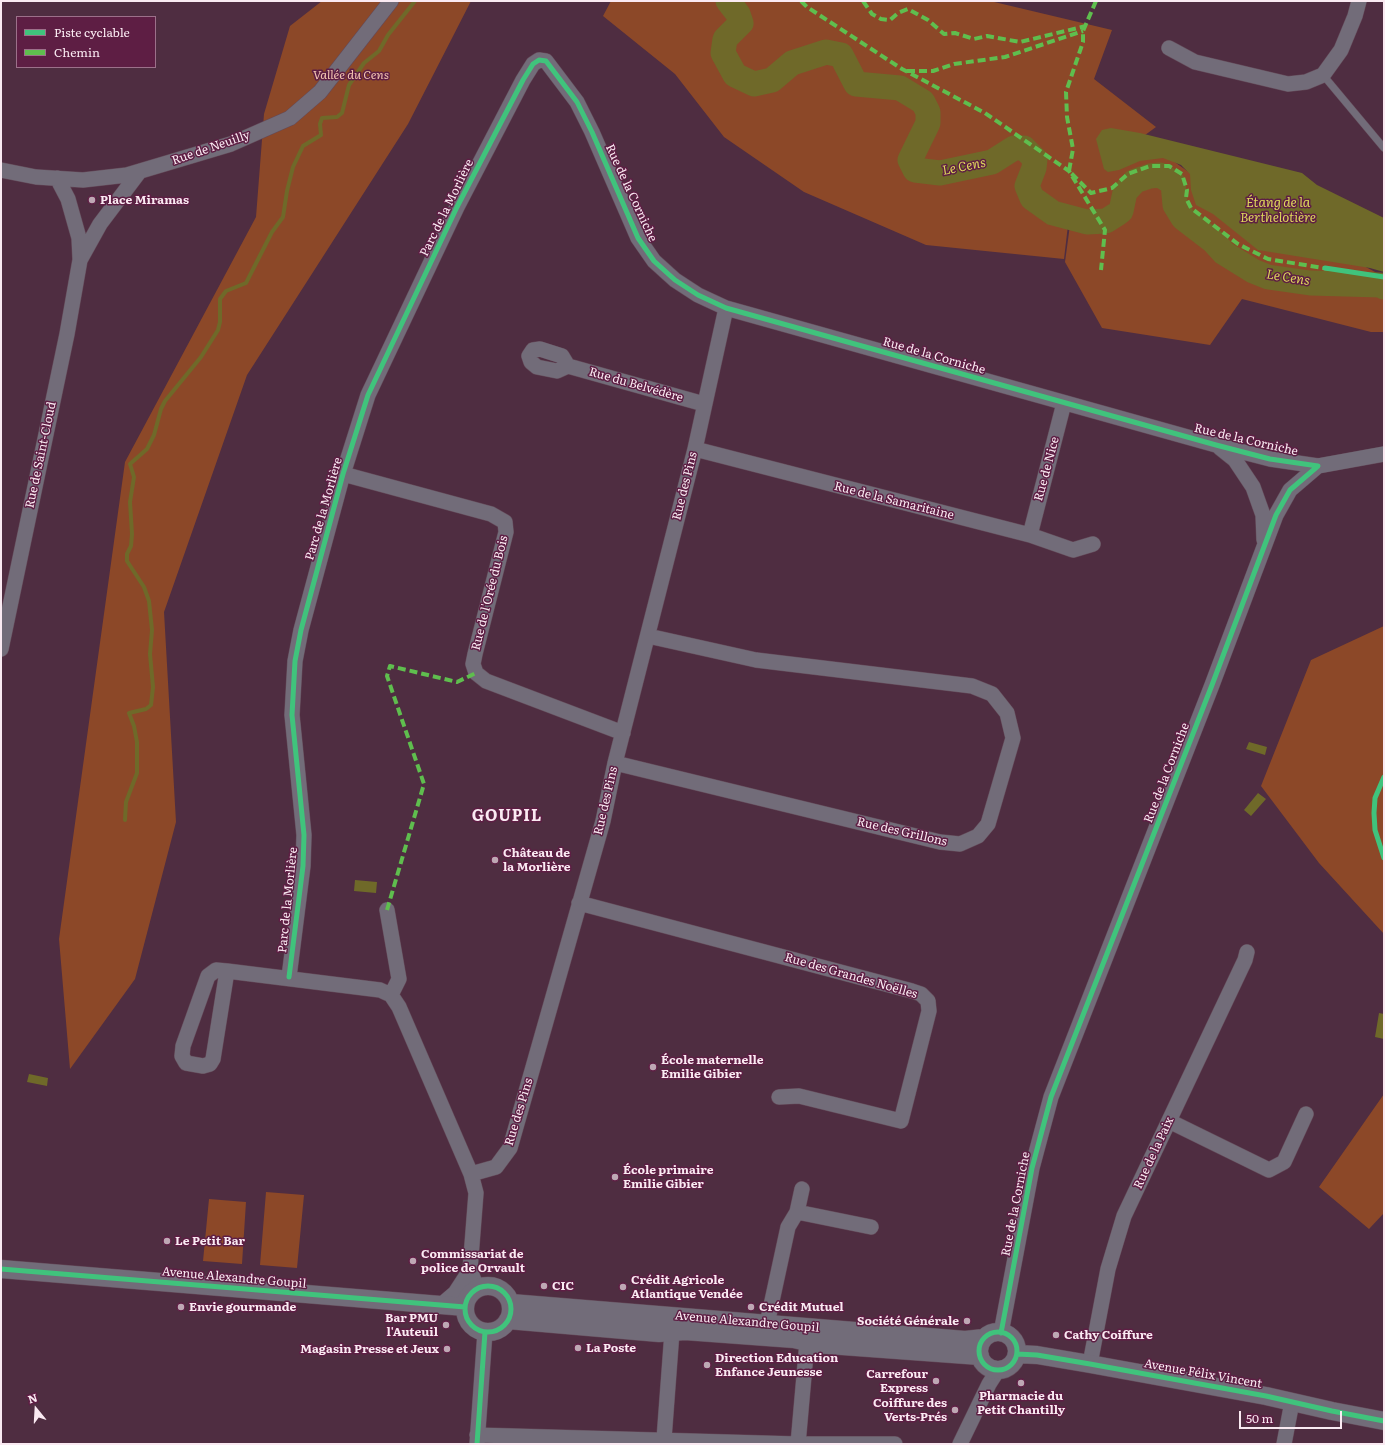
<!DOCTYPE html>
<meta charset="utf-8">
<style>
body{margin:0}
#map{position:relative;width:1385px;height:1445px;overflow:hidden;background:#4f2d41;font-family:Literata,serif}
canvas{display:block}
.frame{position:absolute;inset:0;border:2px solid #faeaf2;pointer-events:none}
.legend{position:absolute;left:16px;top:16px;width:140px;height:52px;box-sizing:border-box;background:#5e1e44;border:1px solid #9c708a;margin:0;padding:5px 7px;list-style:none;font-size:12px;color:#faeaf2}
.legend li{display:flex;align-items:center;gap:8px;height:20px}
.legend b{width:20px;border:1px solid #9c708a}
.north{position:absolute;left:16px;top:1389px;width:40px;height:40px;-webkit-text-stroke:3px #5e1e44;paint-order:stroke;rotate:342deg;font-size:11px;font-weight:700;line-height:16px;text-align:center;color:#faeaf2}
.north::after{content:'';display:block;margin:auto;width:14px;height:18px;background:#faeaf2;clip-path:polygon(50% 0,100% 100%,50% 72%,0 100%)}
.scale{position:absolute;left:1239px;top:1411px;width:103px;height:18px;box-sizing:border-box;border:2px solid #faeaf2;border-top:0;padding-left:5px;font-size:12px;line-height:14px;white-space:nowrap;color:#faeaf2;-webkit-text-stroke:3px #5e1e44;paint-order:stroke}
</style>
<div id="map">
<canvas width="1385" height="1445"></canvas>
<div class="frame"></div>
<ul class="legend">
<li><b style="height:5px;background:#40c37c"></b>Piste cyclable</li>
<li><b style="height:5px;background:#5fbe4e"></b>Chemin</li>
</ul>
<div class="north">N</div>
<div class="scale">50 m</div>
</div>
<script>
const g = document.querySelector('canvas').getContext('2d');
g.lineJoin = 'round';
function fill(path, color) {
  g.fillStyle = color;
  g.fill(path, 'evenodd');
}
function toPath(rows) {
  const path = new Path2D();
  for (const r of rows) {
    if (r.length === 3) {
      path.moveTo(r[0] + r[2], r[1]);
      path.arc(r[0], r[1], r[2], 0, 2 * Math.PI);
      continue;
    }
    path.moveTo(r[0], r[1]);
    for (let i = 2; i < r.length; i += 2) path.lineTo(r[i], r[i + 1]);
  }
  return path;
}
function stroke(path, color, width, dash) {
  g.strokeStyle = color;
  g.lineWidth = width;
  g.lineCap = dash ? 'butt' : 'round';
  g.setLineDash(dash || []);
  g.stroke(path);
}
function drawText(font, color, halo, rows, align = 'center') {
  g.font = font + ' Literata,serif';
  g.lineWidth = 3;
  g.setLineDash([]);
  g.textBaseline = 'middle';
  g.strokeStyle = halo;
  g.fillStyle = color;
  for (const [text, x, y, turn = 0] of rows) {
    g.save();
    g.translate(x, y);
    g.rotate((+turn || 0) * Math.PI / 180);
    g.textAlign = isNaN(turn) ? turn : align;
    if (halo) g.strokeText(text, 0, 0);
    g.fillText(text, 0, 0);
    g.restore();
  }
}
const green = toPath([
 [322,1,471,1,408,124,247,375,164,612,176,822,135,979,70,1069,59,939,125,462,256,217,264,114,290,26],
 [611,1,990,1,1112,30,1094,79,1156,127,1141,138,1190,173,1377,273,1384,274,1384,332,1371,332,1242,299,1210,345,1102,328,1065,262,1070,225,1068,225,1064,259,926,245,804,192,724,137,675,74,603,16],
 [1384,626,1384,934,1319,863,1261,786,1311,660],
 [1384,1094,1384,1213,1369,1229,1319,1187],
 [266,1192,304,1195,297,1268,260,1265],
 [209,1199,246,1202,242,1264,203,1261]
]);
const water = toPath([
 [1111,128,1140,133,1302,173,1317,185,1384,218,1384,272,1370,268,1258,250,1213,214,1196,205,1191,190,1190,174,1181,165,1163,158,1140,161,1119,170,1108,172,1104,169,1096,139,1102,130],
 [1249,742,1267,747,1265,755,1246,749],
 [1258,793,1266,799,1251,816,1244,810],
 [355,880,377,882,376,893,354,891],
 [1379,1013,1384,1014,1384,1039,1375,1037],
 [29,1074,48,1078,47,1086,27,1082]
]);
const stream = toPath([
 [125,820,126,802,137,773,137,742,134,726,129,713,146,709,151,705,153,687,150,654,152,630,149,601,144,587,127,561,127,554,131,546,132,534,130,502,134,477,130,464,147,449,154,435,161,409,165,401,201,357,218,330,220,322,220,299,226,291,246,283,272,232,283,217,287,191,293,167,303,146,321,135,320,124,322,118,337,117,342,113,349,85,364,63,379,51,388,35,415,1]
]);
const river = toPath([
 [728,1,738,14,741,23,725,39,723,53,735,75,754,84,772,80,792,63,826,52,841,55,856,84,900,88,923,102,928,112,928,123,910,160,915,170,940,173,992,162,1014,148,1024,148,1035,159,1034,168,1027,186,1032,198,1053,213,1087,222,1106,221,1117,214,1121,211,1125,192,1135,181,1150,176,1160,175,1173,183,1175,205,1183,218,1213,241,1224,253,1253,271,1268,277,1310,283,1380,285,1384,287]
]);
const service = toPath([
 [1323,75,1384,148]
]);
const minor = toPath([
 [1169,48,1195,62,1288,84,1306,82,1323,75,1341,50,1355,16,1359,1],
 [1,170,36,177,83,180,127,175,231,144,290,118,320,92,391,1],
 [57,178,68,199,79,238,80,259],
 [568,366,562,356,540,349,533,350,529,356,531,362,537,367,557,371,568,366,704,404],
 [1220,448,1235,460,1253,487,1263,515,1264,540],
 [695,449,1030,535,1073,550,1093,544],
 [1318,466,1384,454],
 [343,474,491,514,505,522,506,532,475,654,473,664,476,673,486,681,623,733],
 [1030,535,1064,403],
 [1,649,67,334,80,260,100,224,140,171],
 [615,763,940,842,960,844,978,836,988,824,1013,738,1007,713,992,694,972,686,756,660,648,636],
 [579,903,912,991,921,994,928,1001,929,1011,901,1121,799,1096,779,1097],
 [387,910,399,979,391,995],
 [227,971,216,970,208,976,183,1046,182,1056,186,1063,203,1066,210,1064,213,1059,227,971,380,990,391,995,399,1007,471,1174],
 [289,977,303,866,304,835,292,715,295,661,301,630,343,474,368,395,457,207,523,80,533,64,539,60,546,61,577,102,592,132,638,238,654,261,675,280,698,295,726,308,1216,445,1270,459,1318,466,1290,490,1276,515,1212,685,1051,1097,1032,1168,1001,1333],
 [1169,1121,1269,1170,1284,1162,1306,1114],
 [797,1212,871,1227],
 [477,1288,470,1270,476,1193,471,1174,496,1167,510,1148,603,821,615,763,695,449,726,308],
 [441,1305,455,1293,470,1270],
 [767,1324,788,1227,797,1212,802,1189],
 [1090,1364,1108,1269,1124,1216,1245,960,1247,952],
 [477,1435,798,1444,895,1444],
 [664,1439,672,1332],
 [477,1444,485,1332],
 [798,1444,807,1342],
 [960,1444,989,1384,998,1370],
 [1284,1444,1292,1402]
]);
const tertiary = toPath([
 [1,1269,465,1307],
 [488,1309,23],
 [511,1303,965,1340,984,1338],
 [508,1320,659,1333,685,1331,794,1339,815,1344,980,1356],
 [998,1351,19],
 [1017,1354,1037,1355,1090,1364,1266,1396,1332,1411,1384,1421]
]);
const quiet = toPath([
 [801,1,807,7,902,69,985,113,1069,171,1105,230,1101,270],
 [863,1,872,14,881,19,890,20,898,13,908,9,928,20,944,34,955,33,974,39,987,36,1020,42,1086,26],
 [1096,1,1083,31,1083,42,1066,92,1067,117,1073,149,1069,171,1091,193,1112,188,1128,174,1150,166,1169,166,1182,174,1187,190,1186,198,1191,208,1238,244,1268,259,1329,269],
 [907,71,933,71,954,64,1005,57,1083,31],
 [387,910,424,784,387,676,390,666,457,682,476,673]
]);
const cycleway = toPath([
 [1325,268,1384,277],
 [1384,777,1375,798,1374,813,1375,830,1384,858],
 [289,977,303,866,304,835,292,715,295,661,301,630,343,474,368,395,457,207,523,80,533,64,539,60,546,61,577,102,592,132,638,238,654,261,675,280,698,295,726,308,1216,445,1270,459,1318,466,1290,490,1276,515,1212,685,1051,1097,1032,1168,1001,1333],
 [1,1269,465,1307],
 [488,1309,23],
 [998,1351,19],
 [1017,1354,1037,1355,1090,1364,1266,1396,1332,1411,1384,1421],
 [477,1444,485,1332]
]);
const markers = [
 [92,200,4,"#bea8b4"],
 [495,860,4,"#bea8b4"],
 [653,1067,4,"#bea8b4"],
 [615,1177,4,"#bea8b4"],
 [167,1241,4,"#bea8b4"],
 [413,1261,4,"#bea8b4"],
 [544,1286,4,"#bea8b4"],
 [623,1287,4,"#bea8b4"],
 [181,1307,4,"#bea8b4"],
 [751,1307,4,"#bea8b4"],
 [967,1321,4,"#bea8b4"],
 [446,1325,4,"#bea8b4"],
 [1056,1335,4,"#bea8b4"],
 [578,1348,4,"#bea8b4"],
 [447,1349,4,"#bea8b4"],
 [707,1365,4,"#bea8b4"],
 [936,1381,4,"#bea8b4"],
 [1021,1383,4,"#bea8b4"],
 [955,1410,4,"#bea8b4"]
];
const parkNames = [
 ["Vallée du Cens",351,75]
];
const streetNames = [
 ["Rue de Neuilly",211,148,-19],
 ["Rue de la Corniche",631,193,65],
 ["Parc de la Morlière",447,208,-64],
 ["Rue de la Corniche",934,356,16],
 ["Rue du Belvédère",636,385,16],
 ["Rue de la Corniche",1246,440,13],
 ["Rue de Saint-Cloud",41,455,-78],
 ["Rue de Nice",1047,469,-75],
 ["Rue des Pins",685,486,-76],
 ["Rue de la Samaritaine",894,501,14],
 ["Parc de la Morlière",324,509,-74],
 ["Rue de l'Orée du Bois",490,593,-76],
 ["Rue de la Corniche",1167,773,-69],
 ["Rue des Pins",606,801,-77],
 ["Rue des Grillons",902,832,13],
 ["Parc de la Morlière",288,900,-84],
 ["Rue des Grandes Noëlles",851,976,16],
 ["Rue des Pins",519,1112,-73],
 ["Rue de la Paix",1154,1153,-65],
 ["Rue de la Corniche",1016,1204,-79],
 ["Avenue Alexandre Goupil",234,1278,5],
 ["Avenue Alexandre Goupil",747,1322,5],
 ["Avenue Félix Vincent",1203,1374,10]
];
const poiNames = [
 ["Place Miramas",100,200],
 ["Château de",503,853],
 ["la Morlière",503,867],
 ["École maternelle",661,1060],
 ["Emilie Gibier",661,1074],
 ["École primaire",623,1170],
 ["Emilie Gibier",623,1184],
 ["Le Petit Bar",175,1241],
 ["Commissariat de",421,1254],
 ["police de Orvault",421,1268],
 ["Crédit Agricole",631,1280],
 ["Atlantique Vendée",631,1294],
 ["CIC",552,1286],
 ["Envie gourmande",189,1307],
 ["Crédit Mutuel",759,1307],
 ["Bar PMU",438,1318,"right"],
 ["l'Auteuil",438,1332,"right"],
 ["Société Générale",959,1321,"right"],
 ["Cathy Coiffure",1064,1335],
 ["La Poste",586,1348],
 ["Magasin Presse et Jeux",439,1349,"right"],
 ["Direction Education",715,1358],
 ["Enfance Jeunesse",715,1372],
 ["Carrefour",928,1374,"right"],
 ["Express",928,1388,"right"],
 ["Pharmacie du",1021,1396,"center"],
 ["Petit Chantilly",1021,1410,"center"],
 ["Coiffure des",947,1403,"right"],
 ["Verts-Prés",947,1417,"right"]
];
const waterNames = [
 ["Le Cens",964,167,-11],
 ["Étang de la",1278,203],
 ["Berthelotière",1278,218],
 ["Le Cens",1288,278,9]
];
const districtNames = [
 ["GOUPIL",507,816]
];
fill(green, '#8c4828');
fill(water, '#6f6929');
stroke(stream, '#6f6929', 4);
stroke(river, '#6f6929', 25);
stroke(service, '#644a59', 8);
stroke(minor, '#644a59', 16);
stroke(tertiary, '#644a59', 19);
stroke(service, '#726c79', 7);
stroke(minor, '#726c79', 15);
stroke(tertiary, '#726c79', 18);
stroke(quiet, '#5fbe4e', 4, [8, 4]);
stroke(cycleway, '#40c37c', 5);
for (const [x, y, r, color] of markers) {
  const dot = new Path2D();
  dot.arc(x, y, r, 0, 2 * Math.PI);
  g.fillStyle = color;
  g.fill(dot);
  stroke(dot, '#5e1e44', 1.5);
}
drawText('italic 12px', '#f3c6b1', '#5e1e44', parkNames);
drawText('12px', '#faeaf2', '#5e1e44', streetNames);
drawText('bold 12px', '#faeaf2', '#5e1e44', poiNames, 'left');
drawText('italic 13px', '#ddd85b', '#5e1e44', waterNames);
g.letterSpacing = '1px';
drawText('bold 16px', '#faeaf2', '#5e1e44', districtNames);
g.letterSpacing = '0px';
</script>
